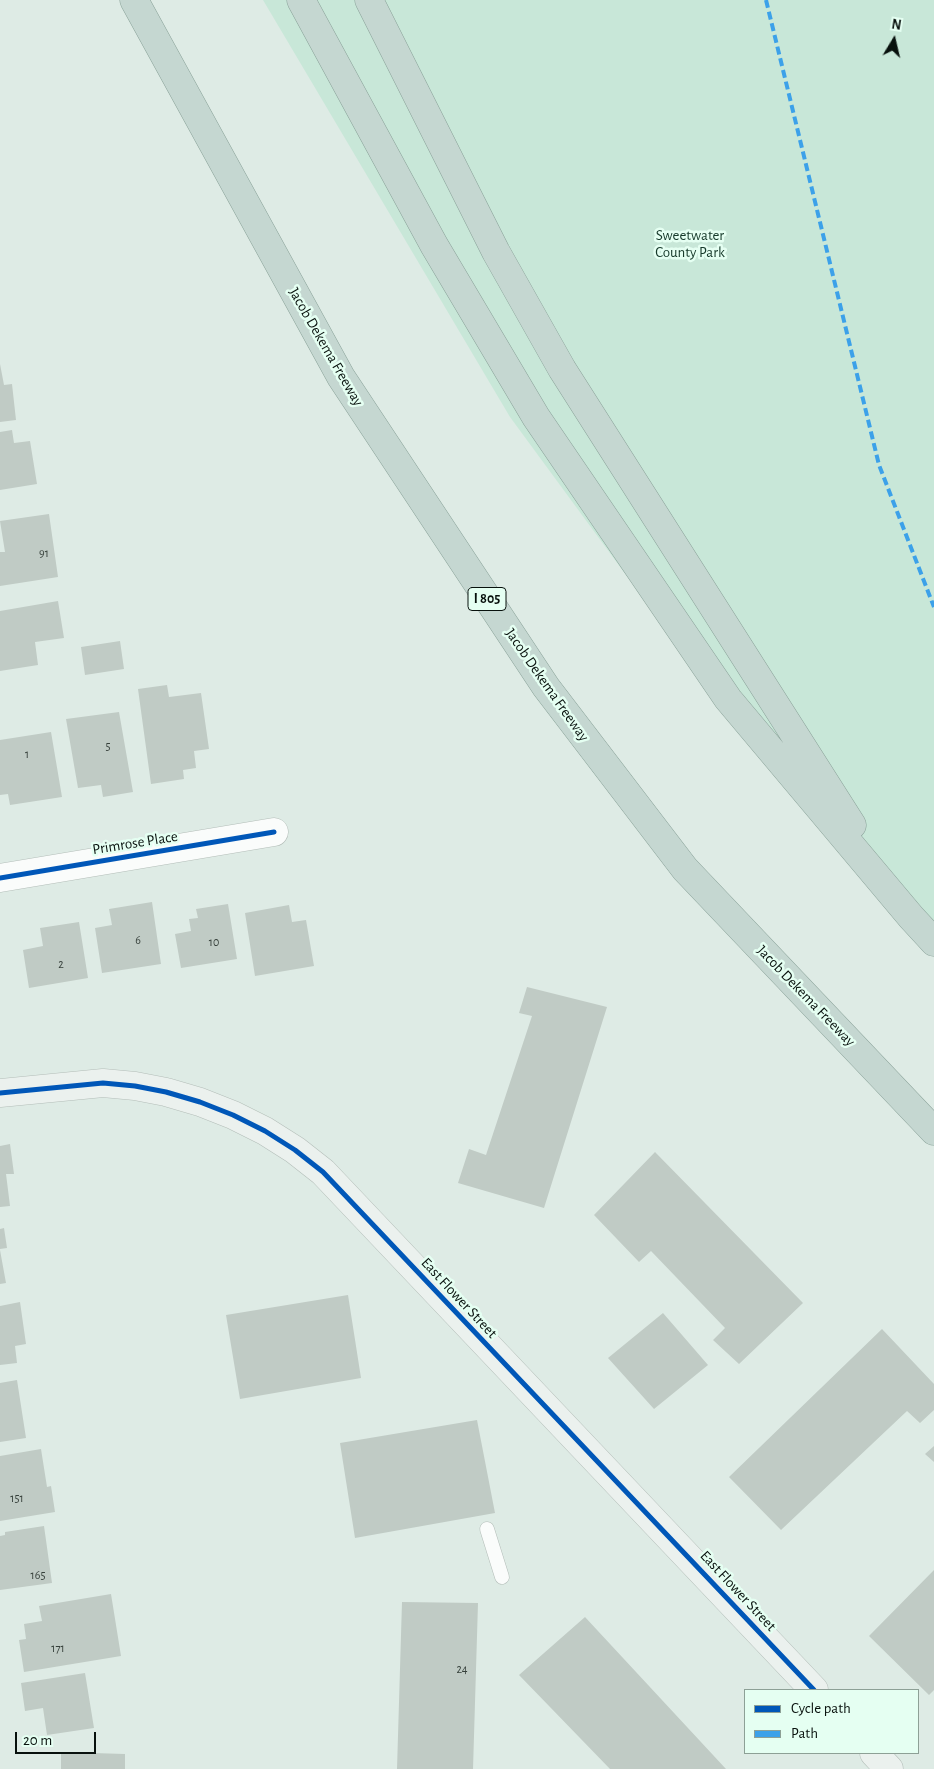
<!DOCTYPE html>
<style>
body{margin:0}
#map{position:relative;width:934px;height:1769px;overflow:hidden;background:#deebe5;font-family:"Alegreya Sans",sans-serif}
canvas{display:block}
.legend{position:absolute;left:744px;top:1689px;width:175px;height:65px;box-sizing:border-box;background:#e5fff2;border:1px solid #8da096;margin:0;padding:6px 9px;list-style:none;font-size:15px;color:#08110d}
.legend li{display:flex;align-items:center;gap:10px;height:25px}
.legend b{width:25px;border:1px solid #8da096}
.north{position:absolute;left:869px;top:15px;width:50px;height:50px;-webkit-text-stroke:4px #e5fff2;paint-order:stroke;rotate:9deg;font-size:14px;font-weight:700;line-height:20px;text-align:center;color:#08110d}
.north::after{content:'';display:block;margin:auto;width:18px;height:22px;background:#08110d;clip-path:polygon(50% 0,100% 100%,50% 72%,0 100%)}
.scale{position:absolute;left:15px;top:1732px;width:81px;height:22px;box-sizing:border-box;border:2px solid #08110d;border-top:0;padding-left:6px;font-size:15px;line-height:18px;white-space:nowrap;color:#08110d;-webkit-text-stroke:4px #e5fff2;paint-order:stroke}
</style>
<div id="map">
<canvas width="934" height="1769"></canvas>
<ul class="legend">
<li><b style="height:6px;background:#0057b8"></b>Cycle path</li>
<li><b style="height:6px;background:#3ca1e9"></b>Path</li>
</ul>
<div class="north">N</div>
<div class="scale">20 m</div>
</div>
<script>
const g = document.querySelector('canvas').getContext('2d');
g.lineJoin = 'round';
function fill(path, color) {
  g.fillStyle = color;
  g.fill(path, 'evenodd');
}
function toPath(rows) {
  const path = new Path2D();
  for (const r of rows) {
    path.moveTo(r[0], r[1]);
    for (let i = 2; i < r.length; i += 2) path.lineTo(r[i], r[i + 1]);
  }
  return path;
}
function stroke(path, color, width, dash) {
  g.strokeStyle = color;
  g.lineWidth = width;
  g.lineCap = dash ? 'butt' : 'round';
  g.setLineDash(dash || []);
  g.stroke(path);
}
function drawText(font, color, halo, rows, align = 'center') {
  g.font = font + ' "Alegreya Sans",sans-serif';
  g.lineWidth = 5;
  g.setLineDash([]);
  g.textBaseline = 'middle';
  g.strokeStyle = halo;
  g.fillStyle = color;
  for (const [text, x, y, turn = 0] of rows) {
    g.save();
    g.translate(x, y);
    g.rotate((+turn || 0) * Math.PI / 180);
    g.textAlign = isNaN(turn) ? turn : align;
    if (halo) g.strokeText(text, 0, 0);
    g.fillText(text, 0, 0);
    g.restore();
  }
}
const green = toPath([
 [263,0,934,0,934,942,723,707,510,417]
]);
const building = toPath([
 [0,364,4,385,12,384,16,420,0,422],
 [12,430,14,443,30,441,37,484,0,490,0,432],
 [49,514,58,577,0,586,0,552,5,552,0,521],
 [58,601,64,638,35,642,38,665,0,671,0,611],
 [120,641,124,669,85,675,81,647],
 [167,685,169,697,201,693,209,749,194,751,196,768,183,770,184,779,151,784,138,689],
 [119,712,133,792,103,797,101,785,78,788,66,719],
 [51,732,62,797,10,805,8,794,0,795,0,740],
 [152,902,161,964,102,973,95,928,112,925,109,909],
 [228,904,237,959,181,968,175,934,191,931,189,919,198,918,196,909],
 [289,905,292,922,306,920,314,966,255,976,245,913],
 [79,922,88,978,29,988,23,950,43,946,40,928],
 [527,987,607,1007,544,1208,458,1183,469,1149,486,1155,532,1016,519,1013],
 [10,1144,14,1174,6,1174,10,1206,0,1207,0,1146],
 [655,1152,803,1303,739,1364,713,1340,725,1328,651,1251,639,1262,594,1215],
 [4,1228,7,1248,0,1249,0,1229],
 [0,1250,6,1283,0,1284],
 [348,1295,361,1378,240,1399,226,1315],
 [20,1302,26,1344,15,1346,17,1363,0,1365,0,1306],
 [663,1313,708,1365,654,1409,608,1358],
 [882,1329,934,1384,934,1410,920,1423,907,1411,781,1530,729,1477],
 [17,1380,26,1438,0,1442,0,1383],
 [477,1420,495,1513,355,1538,340,1443],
 [934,1446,934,1462,925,1454],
 [41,1449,47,1487,51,1486,55,1512,0,1521,0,1456],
 [44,1526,52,1583,0,1590,0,1536,5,1535,5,1532],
 [934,1570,934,1690,929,1695,869,1636],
 [111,1594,121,1656,24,1672,19,1640,26,1639,24,1624,42,1621,39,1606],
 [402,1602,478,1603,473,1769,397,1769],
 [585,1617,726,1769,610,1769,519,1675],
 [85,1673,94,1728,47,1735,43,1708,25,1711,21,1683],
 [61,1752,125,1754,125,1769,61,1769]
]);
const lane = toPath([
 [487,1529,502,1577]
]);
const street = toPath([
 [0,878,274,832]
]);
const secondary = toPath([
 [0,1093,103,1083,135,1086,166,1092,200,1102,233,1115,265,1131,295,1150,323,1172,814,1690],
 [874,1753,889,1769]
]);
const highway = toPath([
 [134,0,341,377,546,687,685,869,934,1131],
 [301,0,434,245,536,417,728,699,911,917,934,942],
 [369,0,496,252,562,369,852,825]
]);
const quiet = toPath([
 [766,0,879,465,934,607]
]);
const cycleway = toPath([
 [0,878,274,832],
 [0,1093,103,1083,135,1086,166,1092,200,1102,233,1115,265,1131,295,1150,323,1172,814,1690]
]);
const numberNames = [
 ["91",44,553],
 ["5",108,746],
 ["1",27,754],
 ["6",138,940],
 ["10",214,942],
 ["2",61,964],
 ["151",17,1498],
 ["165",38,1575],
 ["171",58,1648],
 ["24",462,1669]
];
const shields = [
 [487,599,38]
];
const shieldNames = [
 ["I 805",487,599]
];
const parkNames = [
 ["Sweetwater",690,235],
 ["County Park",690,252]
];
const streetNames = [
 ["Jacob Dekema Freeway",326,347,60],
 ["Jacob Dekema Freeway",547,685,55],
 ["Primrose Place",135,843,-9],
 ["Jacob Dekema Freeway",806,996,46],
 ["East Flower Street",459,1298,47],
 ["East Flower Street",738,1591,47]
];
fill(green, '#c8e7d8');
fill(building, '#c0cbc5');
stroke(lane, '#b3bdb8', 15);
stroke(street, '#b3bdb8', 29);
stroke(secondary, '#b3bdb8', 29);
stroke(highway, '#89a198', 29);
stroke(lane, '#fafcfb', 14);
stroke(street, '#fafcfb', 28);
stroke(secondary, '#ebf1ee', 28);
stroke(highway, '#c5d7d1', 28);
stroke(quiet, '#3ca1e9', 4, [8, 4]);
stroke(cycleway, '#0057b8', 5);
drawText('12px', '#36403b', null, numberNames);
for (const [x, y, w] of shields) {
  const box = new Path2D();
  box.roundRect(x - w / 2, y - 11.5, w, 23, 4);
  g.fillStyle = '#e5fff2';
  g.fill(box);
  stroke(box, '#08110d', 1);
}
drawText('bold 14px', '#08110d', null, shieldNames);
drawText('15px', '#16392a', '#e5fff2', parkNames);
drawText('15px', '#08110d', '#e5fff2', streetNames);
</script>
